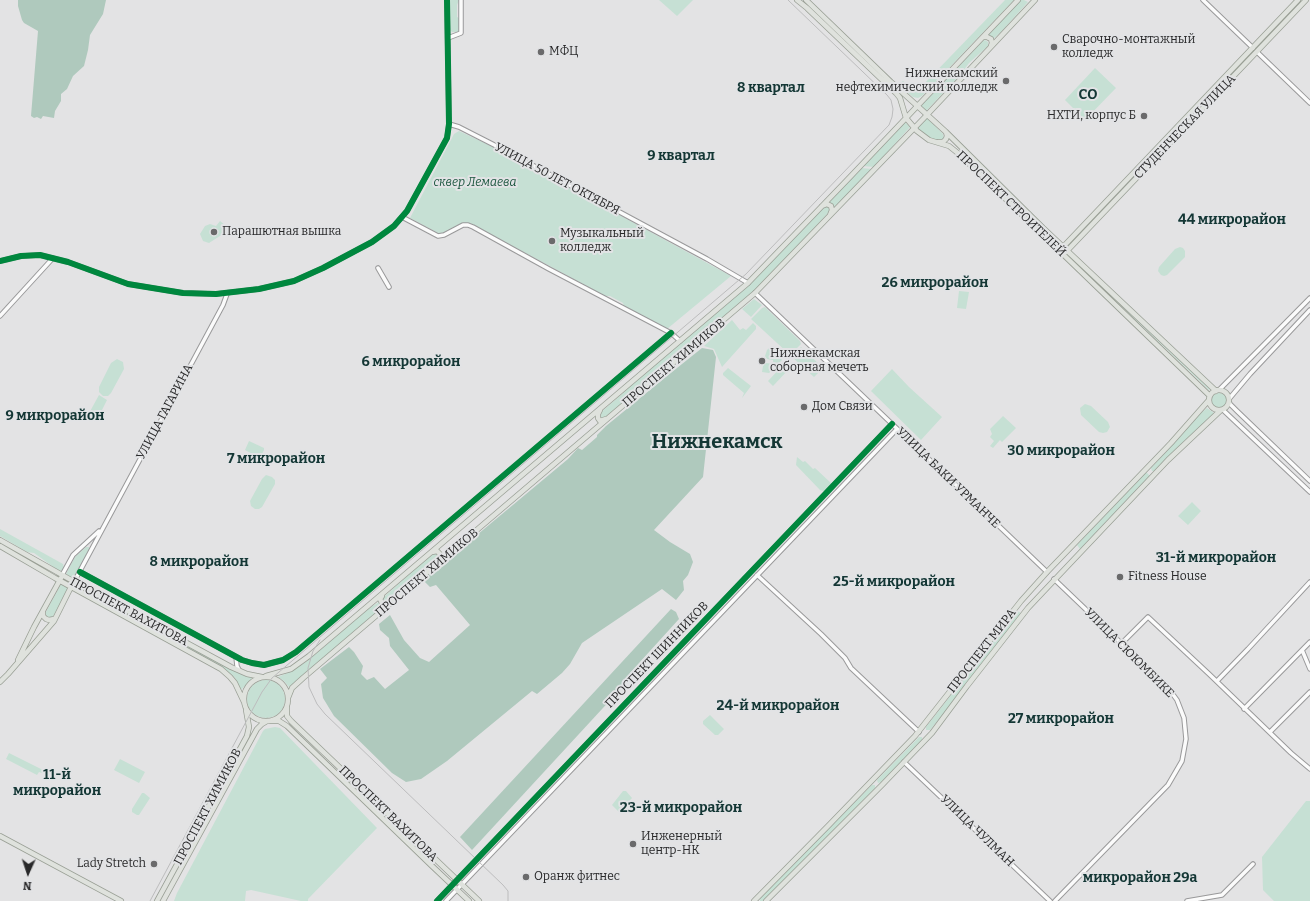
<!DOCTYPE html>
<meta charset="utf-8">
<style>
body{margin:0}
#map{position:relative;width:1310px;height:901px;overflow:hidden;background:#e3e3e4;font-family:Bitter,serif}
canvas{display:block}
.north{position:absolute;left:8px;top:853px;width:40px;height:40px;-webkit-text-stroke:3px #e2e3e5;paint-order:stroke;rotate:183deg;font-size:11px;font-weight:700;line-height:16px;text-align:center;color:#29292a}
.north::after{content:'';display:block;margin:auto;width:14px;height:18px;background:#29292a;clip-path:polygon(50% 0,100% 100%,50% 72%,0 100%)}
</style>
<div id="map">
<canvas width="1310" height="901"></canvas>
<div class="north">N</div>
</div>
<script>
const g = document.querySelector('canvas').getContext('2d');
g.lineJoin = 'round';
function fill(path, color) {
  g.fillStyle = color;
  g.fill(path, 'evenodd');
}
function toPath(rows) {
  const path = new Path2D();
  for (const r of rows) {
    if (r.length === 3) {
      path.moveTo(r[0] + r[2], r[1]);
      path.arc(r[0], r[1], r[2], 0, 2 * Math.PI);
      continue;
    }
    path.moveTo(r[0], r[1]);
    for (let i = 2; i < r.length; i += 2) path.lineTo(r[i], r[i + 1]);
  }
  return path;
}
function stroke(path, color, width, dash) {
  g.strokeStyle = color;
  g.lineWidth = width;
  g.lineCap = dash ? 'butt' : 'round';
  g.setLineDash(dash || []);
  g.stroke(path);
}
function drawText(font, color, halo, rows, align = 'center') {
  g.font = font + ' Bitter,serif';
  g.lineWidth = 4;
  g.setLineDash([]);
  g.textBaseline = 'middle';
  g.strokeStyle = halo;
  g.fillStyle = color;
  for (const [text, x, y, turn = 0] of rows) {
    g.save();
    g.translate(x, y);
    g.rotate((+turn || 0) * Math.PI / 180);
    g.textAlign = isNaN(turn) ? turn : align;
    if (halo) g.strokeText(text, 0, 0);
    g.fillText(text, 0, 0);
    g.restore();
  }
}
const green = toPath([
 [450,0,459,0,457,5,457,17,459,18,460,29,457,32,452,32,450,30],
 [659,0,693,0,677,16],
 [1005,0,1014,0,922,96,918,98,913,97,901,87,900,83,903,81,915,89,921,87],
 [1020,0,1024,0,1028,2,1001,32,993,39,988,35],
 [985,40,988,42,988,46,969,63,961,74,926,111,921,106,983,41],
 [1095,68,1116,88,1085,120,1065,100],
 [927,118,943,134,944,138,942,140,936,140,930,138,917,128],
 [905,122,910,127,874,167,863,166],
 [459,131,504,152,731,276,667,329,624,306,623,303,610,296,605,296,470,223,461,224,446,232,441,234,438,233,410,218,454,134],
 [861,168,872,169,844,198,834,207,829,202],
 [825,206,828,206,830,209,829,212,758,288,605,418,600,418,599,414,622,394,632,384,750,284],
 [220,221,225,225,223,228,227,233,225,235,223,234,209,243,203,241,200,234,205,226,210,224,216,226],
 [1180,247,1183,248,1185,251,1185,257,1167,275,1164,276,1161,275,1158,271,1159,267,1175,249],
 [1071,255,1210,389,1209,390,1070,257],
 [959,291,969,292,966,309,957,308],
 [754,299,762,305,751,317,742,309],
 [765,307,800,341,801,344,790,355,751,319,762,308],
 [732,320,740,330,743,328,746,330,753,323,756,326,756,329,722,367,714,349,704,346],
 [770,347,782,360,769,373,762,372,763,366,766,363,773,364,773,360,767,359,765,356,767,350],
 [801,347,823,368,814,377,792,357],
 [117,359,123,362,124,369,111,393,108,396,103,396,99,392,99,387,111,363],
 [784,364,789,369,773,386,768,381],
 [728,368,751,386,742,398,744,393,723,375,723,373],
 [892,369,909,387,942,417,921,440,871,391],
 [1219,401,8],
 [99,395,107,400,97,420,88,415],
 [1085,404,1091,406,1108,422,1110,427,1107,432,1103,433,1099,432,1081,415,1080,408],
 [1207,408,1214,413,1195,432,1185,440,1155,471,1152,471,1151,468,1181,436,1192,421],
 [1003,416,1016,428,1002,442,1000,440,993,448,990,446,994,441,990,437,992,434,990,429],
 [249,441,264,448,264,450,260,458,245,450],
 [797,457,803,462,805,461,813,469,815,468,832,484,826,491,823,491,820,490,796,465],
 [1146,472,1150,476,1080,549,1077,545],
 [266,475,272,477,275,480,275,484,262,507,259,509,255,509,251,506,250,501,262,479],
 [1192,502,1201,511,1188,525,1178,516],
 [0,529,63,564,64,568,63,570,59,571,34,553,27,552,0,536],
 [86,547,89,547,90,550,74,579,66,574,75,557],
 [435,553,439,557,438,559,389,602,384,602,383,599,384,597,416,568,433,554],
 [61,584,69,588,52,618,48,618,45,614],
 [75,585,233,670,243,675,252,677,252,678,241,690,235,678,221,666,75,586],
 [379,602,384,607,289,687,284,681,278,677,292,671,306,662,368,609],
 [1017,611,1021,613,993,653,930,730,926,730,926,727],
 [266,699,19],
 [710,715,724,729,718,735,715,735,703,724,703,721],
 [275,727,280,728,377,828,308,899,308,901,301,901,251,890,246,891,245,901,174,901,177,893,263,731,265,729],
 [919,737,922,737,922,740,881,782,878,783,877,780],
 [9,753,43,770,42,773,39,772,37,775,6,759],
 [120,759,145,772,139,783,114,770],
 [872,785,875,785,875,788,763,901,760,901,760,898],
 [623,791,626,791,632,798,619,812,612,805],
 [142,793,144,793,150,798,139,815,137,815,132,812,132,809],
 [1306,801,1310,801,1310,901,1274,901,1263,890,1262,857]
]);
const forest = toPath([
 [18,0,106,0,103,14,90,35,88,50,84,66,73,76,67,89,61,94,61,101,55,111,54,118,43,116,41,119,37,117,34,118,31,116,38,31,24,23,22,20,18,6],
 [702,348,713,350,716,357,703,477,654,530,670,542,690,554,693,562,688,575,683,581,684,590,676,600,662,589,582,643,570,664,562,673,537,694,532,691,447,761,421,779,406,782,392,773,334,716,323,698,321,684,327,678,320,669,349,647,354,652,363,666,361,674,367,680,374,677,385,689,409,670,390,646,389,638,380,630,379,624,390,615,404,640,420,658,429,662,470,625,436,585,430,587,423,580,568,459,578,448,582,450,597,437,597,435,606,426,667,376],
 [671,609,676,612,679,619,630,673,626,683,472,850,460,837]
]);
const minor = toPath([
 [1203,0,1253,48],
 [448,38,461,33,461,0],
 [1257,52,1310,103],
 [449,124,459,127,508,152,707,259,748,283],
 [402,217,438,236,444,235,463,225,468,225,473,227,549,269,671,333,680,341],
 [0,261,21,256,40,255,68,262,128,284,183,293,216,294,259,289,294,281,323,268,372,242,394,226,407,211,447,138,449,124,447,0],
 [378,268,389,287],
 [755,293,1047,572],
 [0,316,53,258],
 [1219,390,1310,298],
 [1229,399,1250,374,1310,310],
 [1229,401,1230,404,1237,411,1310,481],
 [1223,410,1310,492],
 [80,572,242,660,252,663,264,665,283,660,296,652,671,333],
 [62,575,73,555,99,531],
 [757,575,821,634,845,658,851,668,919,732],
 [1054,579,1169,689,1177,700,1184,718,1186,739,1182,761,1168,785,1055,901],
 [74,582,223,305,227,294],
 [1122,643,1148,617,1209,674,1291,753,1310,769],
 [1302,650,1310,669],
 [236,657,237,666,239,670],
 [1217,681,1248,649,1310,582],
 [1244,709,1310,642],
 [1270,732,1310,692],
 [904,762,1050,901],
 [437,901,892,424],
 [446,901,897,429],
 [1187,901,1222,895,1253,864]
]);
const major = toPath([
 [797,0,807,8,896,93,900,98,906,118,917,131,929,140,949,146,959,154,1210,396],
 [806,0,891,82,946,132,1043,228,1216,391],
 [983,37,987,37,991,39,992,43,991,46],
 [938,142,943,142,946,139,947,136,946,132],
 [822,206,827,204,831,206,832,210,830,215],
 [1062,248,1298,0],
 [1066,252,1306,0],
 [1219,400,10],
 [600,410,598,414,598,418,600,421,606,419],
 [0,540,80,585,231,667,247,674,262,677],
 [0,546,55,578,221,669,230,677,235,683,244,702],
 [432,552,437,551,439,553,441,557,439,561],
 [382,596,380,599,382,603,387,604,391,603],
 [43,612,43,616,46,619,49,620,54,619],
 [18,660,34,627,61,578],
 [266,676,291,669,309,656,748,283,850,177,1018,0],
 [266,699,22],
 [0,682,8,674,54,621,72,585],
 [288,698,292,688,303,678,755,293,924,118,1035,0],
 [287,707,287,716,291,721,479,901],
 [270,721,279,721,287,726,432,866,469,901],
 [0,836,121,901],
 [157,901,247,736,249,727,246,710],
 [163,901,257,729,262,724,267,721],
 [754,901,829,825,915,736,1021,601,1047,572,1171,443,1209,400],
 [766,901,882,785,932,733,967,686,1028,608,1044,591,1168,460,1221,410]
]);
const tram = toPath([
 [320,640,313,651,308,668,309,687,317,704,325,714,503,885,508,891,508,901],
 [150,901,262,692,272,678,746,274,889,125,892,117,893,109,891,100,887,95,788,0]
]);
const cycleway = toPath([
 [0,261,21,256,40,255,68,262,128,284,183,293,216,294,259,289,294,281,323,268,372,242,394,226,407,211,447,138,449,124,447,0],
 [80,572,242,660,252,663,264,665,283,660,296,652,671,333],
 [437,901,892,424]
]);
const markers = [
 [1054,47,4,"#6a6a6b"],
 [541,52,4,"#6a6a6b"],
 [1006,81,4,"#6a6a6b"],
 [1144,116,4,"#6a6a6b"],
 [214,232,4,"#6a6a6b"],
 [552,241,4,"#6a6a6b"],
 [762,361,4,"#6a6a6b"],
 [804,407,4,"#6a6a6b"],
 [1120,577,4,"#6a6a6b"],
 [633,844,4,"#6a6a6b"],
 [154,864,4,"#6a6a6b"],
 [526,877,4,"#6a6a6b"]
];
const poiNames = [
 ["Сварочно-монтажный",1062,40],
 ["колледж",1062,54],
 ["МФЦ",549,52],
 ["Нижнекамский",998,74,"right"],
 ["нефтехимический колледж",998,88,"right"],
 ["НХТИ, корпус Б",1136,116,"right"],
 ["Парашютная вышка",222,232],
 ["Музыкальный",560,234],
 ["колледж",560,248],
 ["Нижнекамская",770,354],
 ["соборная мечеть",770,368],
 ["Дом Связи",812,407],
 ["Fitness House",1128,577],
 ["Инженерный",641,837],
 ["центр-НК",641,851],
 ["Lady Stretch",146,864,"right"],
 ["Оранж фитнес",534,877]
];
const streetNames = [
 ["СТУДЕНЧЕСКАЯ УЛИЦА",1185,127,-46],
 ["УЛИЦА 50 ЛЕТ ОКТЯБРЯ",557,179,28],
 ["ПРОСПЕКТ СТРОИТЕЛЕЙ",1011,204,44],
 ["ПРОСПЕКТ ХИМИКОВ",674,363,-40],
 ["УЛИЦА ГАГАРИНА",165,412,-62],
 ["УЛИЦА БАКИ УРМАНЧЕ",948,478,44],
 ["ПРОСПЕКТ ХИМИКОВ",427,573,-40],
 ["ПРОСПЕКТ ВАХИТОВА",129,612,28],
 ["ПРОСПЕКТ МИРА",982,651,-52],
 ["УЛИЦА СЮЮМБИКЕ",1129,653,45],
 ["ПРОСПЕКТ ШИННИКОВ",657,655,-46],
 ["ПРОСПЕКТ ХИМИКОВ",208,807,-62],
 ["ПРОСПЕКТ ВАХИТОВА",388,814,44],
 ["УЛИЦА ЧУЛМАН",977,831,44]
];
const parkNames = [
 ["сквер Лемаева",475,183]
];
const quarterNames = [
 ["8 квартал",771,88],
 ["СО",1088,95],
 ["9 квартал",681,156],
 ["44 микрорайон",1232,220],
 ["26 микрорайон",935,283],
 ["6 микрорайон",411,362],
 ["9 микрорайон",55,416],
 ["30 микрорайон",1061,451],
 ["7 микрорайон",276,459],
 ["31-й микрорайон",1216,558],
 ["8 микрорайон",199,562],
 ["25-й микрорайон",894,582],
 ["24-й микрорайон",778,706],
 ["27 микрорайон",1061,719],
 ["11-й",57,775],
 ["микрорайон",57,791],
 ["23-й микрорайон",681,808],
 ["микрорайон 29а",1140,878]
];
const townNames = [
 ["Нижнекамск",717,442]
];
fill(green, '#c6e0d4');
fill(forest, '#afc9bd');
stroke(minor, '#99999a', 5.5);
stroke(major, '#999f95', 6);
stroke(minor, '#fbfbfb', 3.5);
stroke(major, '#dfe2dd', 4.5);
stroke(tram, '#bcbcbd', 1);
stroke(cycleway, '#00873e', 6);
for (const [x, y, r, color] of markers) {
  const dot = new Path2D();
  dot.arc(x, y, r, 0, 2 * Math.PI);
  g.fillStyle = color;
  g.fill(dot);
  stroke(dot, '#e2e3e5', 1.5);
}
drawText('12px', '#29292a', '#e2e3e5', poiNames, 'left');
drawText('12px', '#29292a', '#e2e3e5', streetNames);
drawText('italic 12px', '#1a553e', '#e2e3e5', parkNames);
drawText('bold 14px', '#143735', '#e2e3e5', quarterNames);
drawText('bold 20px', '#143735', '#e2e3e5', townNames);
</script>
